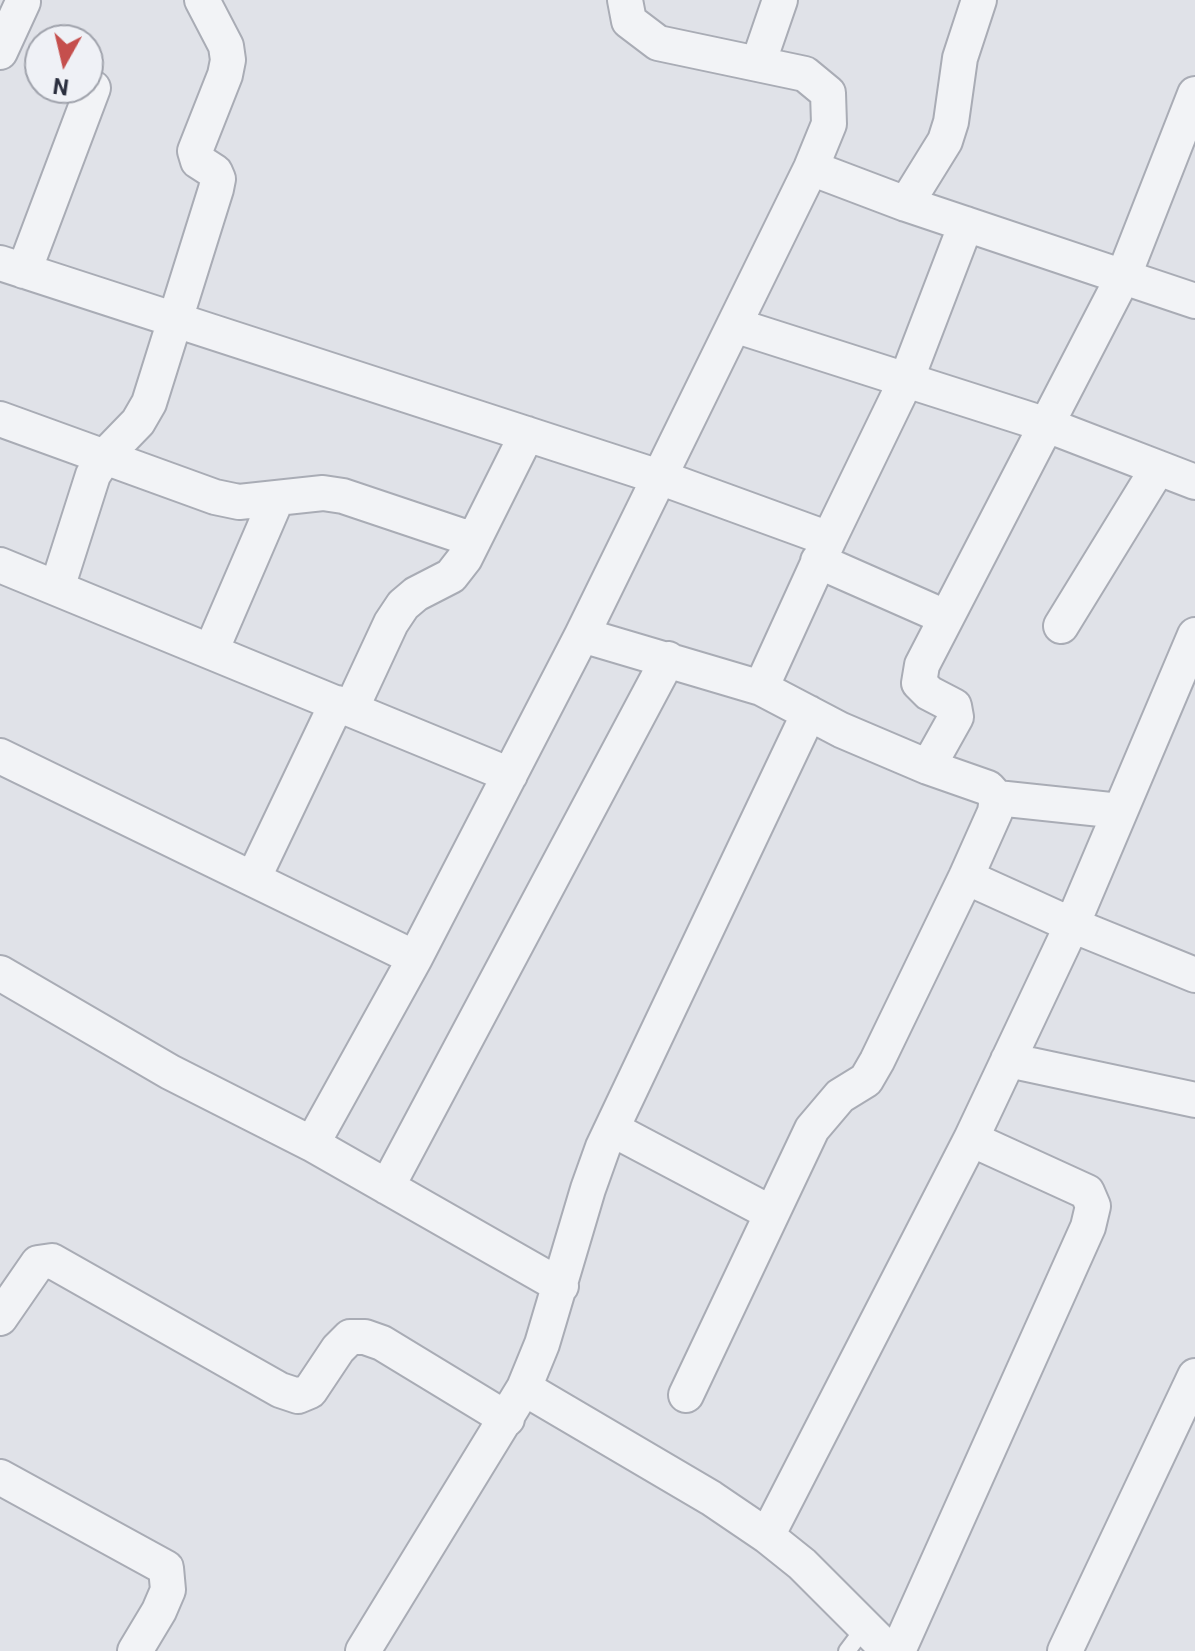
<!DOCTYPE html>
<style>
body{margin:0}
#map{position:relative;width:1195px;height:1651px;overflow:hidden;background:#e0e2e8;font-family:Roboto,sans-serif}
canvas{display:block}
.north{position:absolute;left:24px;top:24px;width:80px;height:80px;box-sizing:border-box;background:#eff1f6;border:2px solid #a0a3ac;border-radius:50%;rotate:188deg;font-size:22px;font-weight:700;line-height:32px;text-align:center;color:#2a2e3e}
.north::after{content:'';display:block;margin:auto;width:28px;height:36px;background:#c54f4d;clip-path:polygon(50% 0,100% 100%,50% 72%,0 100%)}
</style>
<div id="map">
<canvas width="1195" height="1651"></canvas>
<div class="north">N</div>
</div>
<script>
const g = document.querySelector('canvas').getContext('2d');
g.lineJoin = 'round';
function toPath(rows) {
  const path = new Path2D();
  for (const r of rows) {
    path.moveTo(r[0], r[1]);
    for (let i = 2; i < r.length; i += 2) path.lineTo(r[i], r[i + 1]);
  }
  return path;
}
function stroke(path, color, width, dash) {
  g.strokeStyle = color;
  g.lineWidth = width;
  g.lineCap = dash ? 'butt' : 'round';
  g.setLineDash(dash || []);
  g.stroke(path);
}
const service = toPath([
 [847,1651,865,1627]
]);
const minor = toPath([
 [0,52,23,2],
 [758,64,780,0],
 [811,168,906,204,1195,301],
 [906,204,945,141,951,122,960,58,979,0],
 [0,263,659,477,829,539],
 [24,271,93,88],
 [734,325,1047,425,1195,482],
 [0,419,215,497,239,502,323,493,343,496,474,540],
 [818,561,945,617],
 [0,565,510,775],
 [57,588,93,475,106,455,138,422,149,403,216,189,218,179,215,172,198,161,195,151,225,75,228,60,226,46,202,0],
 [1061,626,1158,468],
 [582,635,761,688,841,730,928,767,988,788,997,798,995,812,966,877,877,1061,866,1080,840,1096,812,1129,686,1395],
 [211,651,277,498],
 [761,688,829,539,907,378,966,224],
 [351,709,391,623,403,605,416,594,451,576,465,558,527,434],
 [0,756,415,958],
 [928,767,956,717,954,706,929,693,919,683,922,665,1124,275,1195,94],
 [997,798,1120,811],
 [966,877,1072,925,1195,975],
 [253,879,337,703],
 [0,973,170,1072,312,1144,561,1286],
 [1008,1060,1195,1100],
 [612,1129,771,1213],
 [312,1144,415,958,582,635,811,168,829,124,828,93,805,74,658,43,629,21,625,0],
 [387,1187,668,659],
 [0,1318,38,1263,52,1261,280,1390,298,1396,310,1391,338,1349,350,1337,365,1337,382,1343,507,1419],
 [524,1388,711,1498,767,1536,802,1564,889,1651],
 [0,1477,166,1568,168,1590,159,1611,135,1651],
 [767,1536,971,1139,1072,925,1195,635],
 [363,1651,524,1388,542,1344,588,1189,603,1147,809,713],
 [898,1651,1088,1227,1093,1206,1087,1192,971,1139],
 [1065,1651,1195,1376]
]);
stroke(service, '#a9acb5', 20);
stroke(minor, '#a9acb5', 38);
stroke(service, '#f2f3f6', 16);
stroke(minor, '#f2f3f6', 34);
</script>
